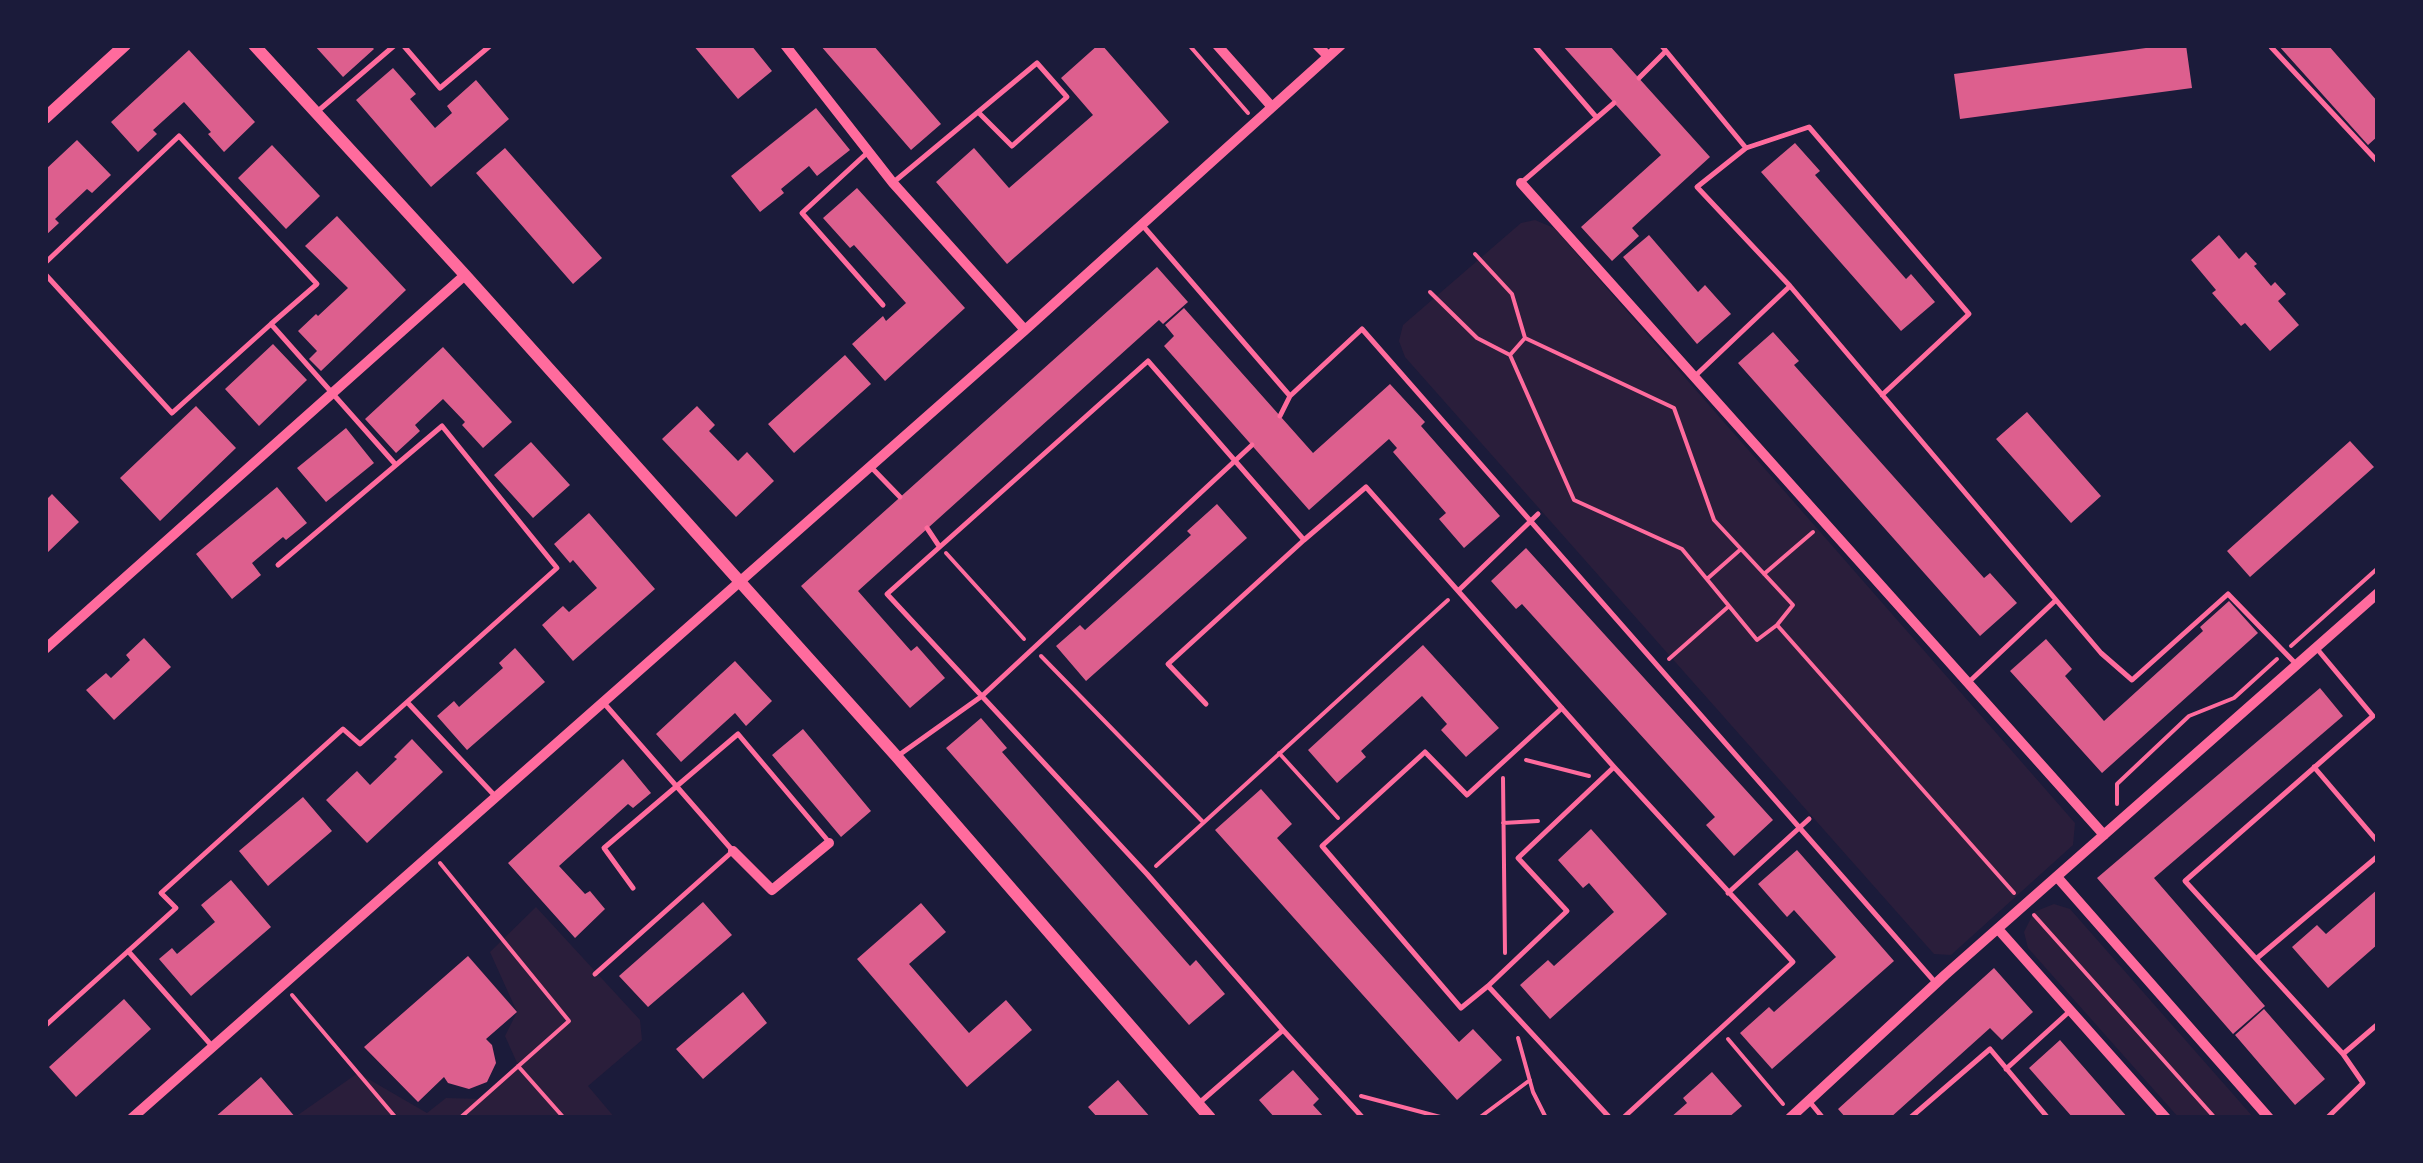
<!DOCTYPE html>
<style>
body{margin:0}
#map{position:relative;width:2423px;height:1163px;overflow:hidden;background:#1b1b3a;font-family:"Noto Sans",sans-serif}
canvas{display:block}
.frame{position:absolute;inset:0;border:48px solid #1b1b3a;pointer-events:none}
</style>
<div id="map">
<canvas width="2423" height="1163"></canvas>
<div class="frame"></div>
</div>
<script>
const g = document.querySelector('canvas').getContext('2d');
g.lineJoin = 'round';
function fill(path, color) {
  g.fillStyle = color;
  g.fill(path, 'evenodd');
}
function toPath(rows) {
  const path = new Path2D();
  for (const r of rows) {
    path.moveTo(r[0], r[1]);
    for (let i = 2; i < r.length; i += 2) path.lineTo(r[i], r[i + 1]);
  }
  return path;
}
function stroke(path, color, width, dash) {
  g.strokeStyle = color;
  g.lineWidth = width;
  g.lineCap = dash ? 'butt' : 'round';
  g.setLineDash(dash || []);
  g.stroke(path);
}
const green = toPath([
 [1535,220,1554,228,2075,823,2073,845,1951,955,1934,954,1405,357,1399,341,1403,325,1521,223],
 [2054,904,2070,909,2254,1118,2179,1118,2028,948,2024,932,2034,912],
 [536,907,640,1020,642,1040,588,1086,615,1118,295,1117,358,1073,427,1113,446,1098,482,1099,518,1065,505,1036,517,1012,490,952]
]);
const building = toPath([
 [314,45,370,45,374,49,343,77],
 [693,45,751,45,772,71,738,99],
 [820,45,873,45,941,124,911,150],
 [1098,45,1102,45,1169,122,1007,264,936,182,974,148,1009,188,1093,115,1061,78],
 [1562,45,1609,45,1710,157,1632,228,1639,236,1612,261,1581,227,1661,155],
 [2168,45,2186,45,2192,88,1960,119,1954,74],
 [2278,45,2328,45,2378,102,2378,136,2368,145],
 [189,50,255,122,224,152,208,134,211,132,184,102,153,130,157,134,138,152,111,122],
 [393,68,416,94,410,99,435,128,452,113,447,106,476,80,509,119,431,187,356,100],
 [816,108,850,150,817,176,809,166,781,189,784,193,760,212,731,176],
 [77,140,111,175,92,193,87,189,55,219,59,223,45,236,45,170],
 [1795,143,1820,171,1815,175,1906,279,1911,274,1935,302,1901,331,1761,172],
 [272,145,320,196,286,229,238,178],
 [505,148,602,258,573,284,476,173],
 [857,188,965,308,885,381,852,344,883,316,886,321,906,303,854,245,850,248,823,218],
 [337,216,406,290,321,371,309,359,317,351,298,331,316,314,318,316,348,288,305,246],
 [1649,235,1698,292,1705,285,1731,314,1697,344,1623,257],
 [2219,235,2239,259,2246,252,2257,264,2254,266,2271,286,2275,282,2286,294,2278,301,2299,325,2270,351,2245,323,2241,326,2212,293,2216,290,2191,260],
 [1157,267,1188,302,1163,324,1159,320,858,591,911,651,917,646,945,678,910,708,801,586],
 [1184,308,1313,453,1390,384,1425,422,1421,426,1500,516,1464,548,1439,519,1446,513,1393,452,1397,448,1389,439,1309,510,1164,346,1174,336,1165,325],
 [1773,332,1799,361,1794,365,1984,578,1990,573,2017,603,1980,636,1738,363],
 [273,344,307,380,259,426,225,389],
 [443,347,512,422,483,448,462,425,465,422,443,399,415,425,420,431,396,453,365,419],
 [845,355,871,384,794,453,768,424],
 [196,406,236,448,160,521,120,478],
 [697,406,715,425,709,431,738,461,747,452,774,481,736,517,662,439],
 [2027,412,2101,496,2071,523,1996,439],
 [346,428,374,463,326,502,297,468],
 [2350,441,2374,467,2250,577,2227,551],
 [531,442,570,485,533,518,494,475],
 [277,487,307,523,286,540,283,537,252,563,261,575,232,599,196,554],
 [52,494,79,522,45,555,45,501],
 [1217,504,1247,538,1086,681,1056,646,1080,625,1085,630,1191,535,1187,531],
 [589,513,655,589,573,661,542,625,563,606,569,612,597,588,573,560,570,563,554,544],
 [1526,548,1773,820,1734,856,1706,825,1715,817,1522,604,1516,609,1491,581],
 [2229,601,2258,633,2102,773,2010,671,2046,639,2072,669,2065,676,2104,721,2203,631,2200,627],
 [144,638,171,667,114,720,86,690,106,673,111,678,130,660,126,655],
 [1423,645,1499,728,1466,757,1441,730,1447,724,1422,696,1361,751,1366,757,1337,783,1308,750],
 [515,648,545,682,467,750,437,716,454,701,459,707,503,668,499,663],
 [735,661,772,701,746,726,735,713,681,762,656,734],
 [2320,688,2343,716,2154,878,2265,1006,2233,1034,2097,878],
 [981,718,1007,748,1002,752,1190,966,1196,960,1225,994,1189,1025,946,748],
 [803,729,871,811,841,837,772,755],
 [412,739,443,772,367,843,326,800,357,771,370,785,397,759,394,757],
 [623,759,651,793,633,808,628,804,559,866,585,894,590,891,605,909,575,938,508,863],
 [1261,789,1292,824,1277,838,1459,1042,1473,1029,1502,1060,1457,1100,1215,830],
 [303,797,332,831,268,886,239,851],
 [1591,829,1667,914,1550,1019,1520,985,1548,960,1554,966,1614,912,1589,883,1583,888,1558,860],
 [1797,850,1894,961,1772,1069,1740,1033,1769,1007,1774,1012,1836,957,1794,910,1787,917,1758,884],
 [231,880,271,927,191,996,159,959,172,948,177,954,215,922,201,905],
 [2378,889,2378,944,2328,988,2292,947,2317,925,2326,934],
 [703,902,732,935,648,1007,619,976],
 [921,903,946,932,909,964,969,1033,1006,1000,1032,1030,967,1087,857,959],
 [468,956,517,1012,486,1039,492,1045,496,1063,487,1082,469,1089,448,1083,444,1077,418,1102,364,1047],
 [1994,968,2033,1012,2002,1040,1990,1028,1890,1118,1846,1118,1838,1109],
 [743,992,767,1023,703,1079,676,1049],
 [124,999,151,1029,76,1097,49,1067],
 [2264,1009,2325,1079,2295,1105,2235,1035],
 [2060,1040,2128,1118,2073,1118,2029,1068],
 [1293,1070,1319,1099,1313,1105,1325,1118,1275,1118,1259,1100],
 [1712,1072,1742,1106,1728,1118,1670,1118,1687,1103,1683,1098],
 [261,1077,296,1118,214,1118],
 [1118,1080,1151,1118,1098,1118,1088,1107]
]);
const path = toPath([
 [1189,45,1248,113],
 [1475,254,1512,294,1525,338,1674,408,1714,520,1793,605,1777,625],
 [1430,292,1477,338,1510,355,1574,500,1682,549,1757,640,1777,625,2014,893],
 [1510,355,1525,338],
 [946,553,1024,639],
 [1764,574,1813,532],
 [1707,579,1741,549],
 [2291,646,2378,568],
 [1041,656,1202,821],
 [1669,659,1729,606],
 [1279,753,1338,818],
 [1526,760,1589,776],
 [1503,778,1505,953],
 [2117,804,2117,784,2189,716,2234,698,2277,659],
 [1503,823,1538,821],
 [440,863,569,1021,460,1118],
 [1156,866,1448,600],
 [2034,915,2215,1118],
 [292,995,396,1118],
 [1518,1038,1533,1092,1546,1118],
 [1728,1039,1783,1104],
 [518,1066,564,1118],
 [1361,1096,1444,1118],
 [1479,1118,1530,1080]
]);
const service = toPath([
 [403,45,440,88,491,45],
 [1534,45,1597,118],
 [1661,45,1746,148,1697,187,1790,286,2056,600,1970,681],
 [2271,47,2378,162],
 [1639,78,1666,51],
 [318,111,395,45],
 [1746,148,1809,127,1969,314,1882,395],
 [867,153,802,213,883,305],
 [895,181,1037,63,1067,97,1012,146,979,113],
 [1521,183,1614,103],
 [1144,227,1290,396,1362,329,1934,981],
 [45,263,179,136,317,284,271,324,396,465],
 [45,274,172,413,271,324],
 [1694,377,1790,286],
 [1280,416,1290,396],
 [871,467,900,497],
 [927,528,939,546],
 [1459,590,1538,514],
 [2056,600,2101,653,2132,680,2228,594,2295,663],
 [2318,650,2373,716,2185,881,2343,1054],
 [408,703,495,796],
 [1206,704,1168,664,1304,540],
 [899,755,982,696,1252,445],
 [2314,767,2378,842],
 [633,888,604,848,738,734,829,842],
 [1728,893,1809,819],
 [128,951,212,1046],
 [2256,959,2378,856],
 [595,974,733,851,603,702],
 [1488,986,1461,1008,1322,846,1425,752,1467,795,1562,708],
 [45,1026,176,908,161,893,343,729,360,744,557,568,442,426,278,565],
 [2006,1069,2071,1010],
 [1809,1101,1823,1118],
 [1198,1104,1283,1030],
 [1363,1118,1283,1030,1147,874,887,594,1148,361,1304,540,1366,487,1614,767,1793,962,1623,1118],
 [1610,1118,1488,986,1567,911,1518,858,1614,767],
 [1910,1118,1990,1049,2048,1118],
 [2327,1118,2363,1083,2343,1054,2378,1024]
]);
const minor = toPath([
 [785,45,893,183,1025,330],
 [1217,45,1272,107],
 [1317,45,1328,56],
 [1521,183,2104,835],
 [45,649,465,275],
 [733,851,772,890,829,843],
 [2058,878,2269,1118],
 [1998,929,2166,1118],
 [132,1118,1025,330,1341,45],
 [1790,1118,1945,975,2378,593]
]);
const tertiary = toPath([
 [254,45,465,275,897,757,1210,1118],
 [45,118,125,45]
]);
fill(green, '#2a1e3b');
fill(building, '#dd5f8e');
stroke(path, '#ff6b9d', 4);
stroke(service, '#ff6b9d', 5);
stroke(minor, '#ff6b9d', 10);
stroke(tertiary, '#ff6b9d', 12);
</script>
